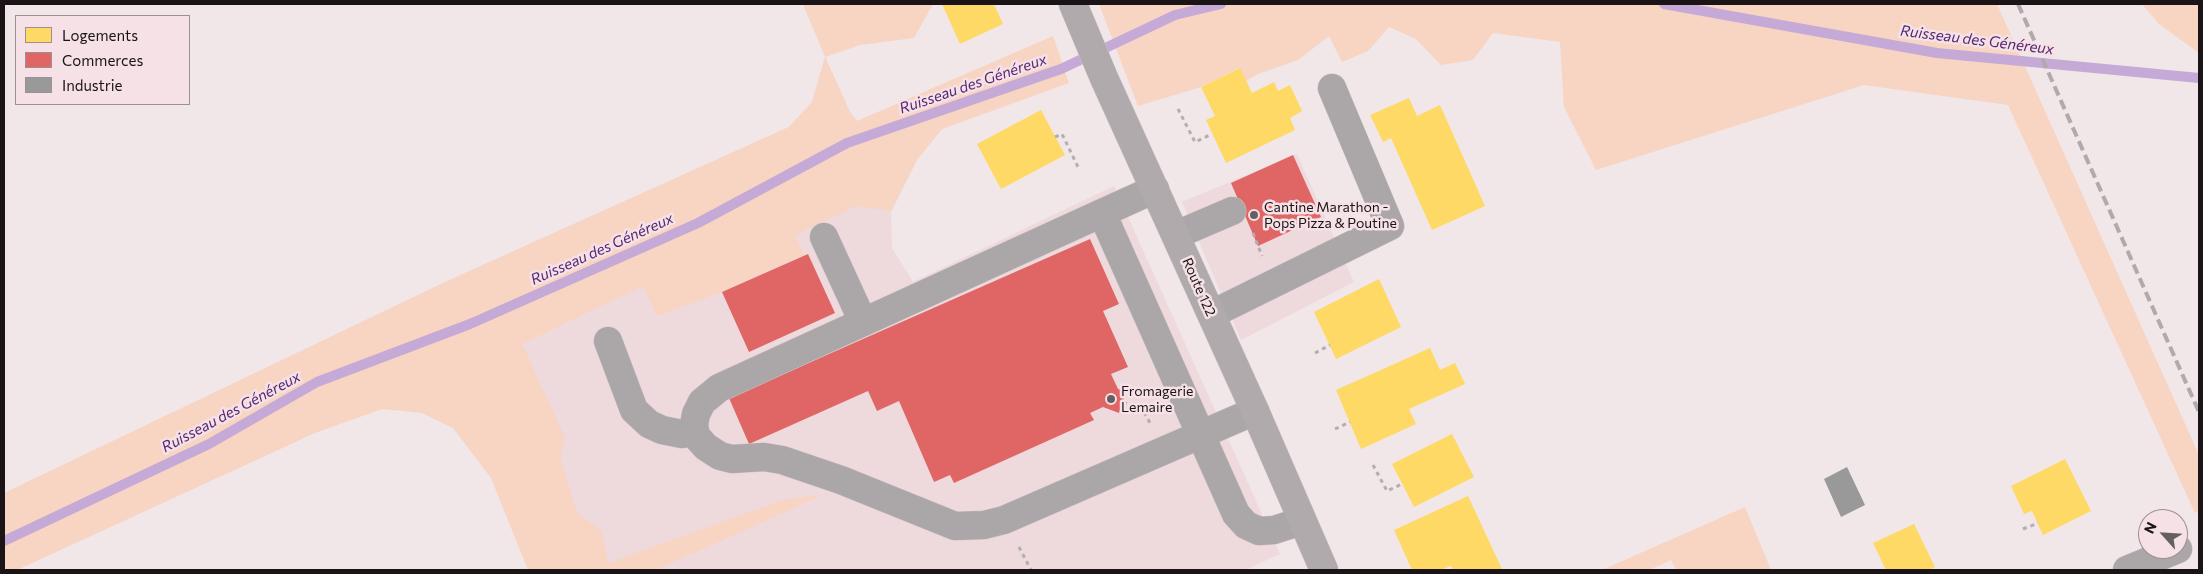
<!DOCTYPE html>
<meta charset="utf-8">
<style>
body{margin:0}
#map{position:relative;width:2203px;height:574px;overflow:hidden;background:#f1e6e8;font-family:Commissioner,sans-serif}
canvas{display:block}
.frame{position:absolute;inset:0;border:5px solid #1b1416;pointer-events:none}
.legend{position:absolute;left:15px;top:15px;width:175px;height:90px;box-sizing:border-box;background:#f5e1e6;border:1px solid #9e8f93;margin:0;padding:6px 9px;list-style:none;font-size:15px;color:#1b1416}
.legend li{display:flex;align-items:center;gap:10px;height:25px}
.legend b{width:25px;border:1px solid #9e8f93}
.north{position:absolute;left:2138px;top:509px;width:50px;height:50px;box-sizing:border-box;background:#f5e1e6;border:1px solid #9e8f93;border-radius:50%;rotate:296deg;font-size:14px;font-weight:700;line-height:20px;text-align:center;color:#1b1416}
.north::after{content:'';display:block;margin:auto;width:18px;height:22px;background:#665e60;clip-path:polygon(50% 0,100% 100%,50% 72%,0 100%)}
</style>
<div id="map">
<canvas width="2203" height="574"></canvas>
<div class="frame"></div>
<ul class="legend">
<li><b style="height:14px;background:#ffd966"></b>Logements</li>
<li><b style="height:14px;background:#e06666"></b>Commerces</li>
<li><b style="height:14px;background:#999"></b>Industrie</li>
</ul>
<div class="north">N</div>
</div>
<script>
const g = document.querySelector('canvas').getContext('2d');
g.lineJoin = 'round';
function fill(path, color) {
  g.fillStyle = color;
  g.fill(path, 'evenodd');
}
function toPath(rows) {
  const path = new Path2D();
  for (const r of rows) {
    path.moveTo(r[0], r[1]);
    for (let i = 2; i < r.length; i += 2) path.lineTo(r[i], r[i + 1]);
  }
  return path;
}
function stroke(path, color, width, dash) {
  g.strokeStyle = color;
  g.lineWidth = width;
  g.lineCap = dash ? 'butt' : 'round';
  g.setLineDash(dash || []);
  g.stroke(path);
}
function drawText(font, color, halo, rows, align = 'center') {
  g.font = font + ' Commissioner,sans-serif';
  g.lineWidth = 5;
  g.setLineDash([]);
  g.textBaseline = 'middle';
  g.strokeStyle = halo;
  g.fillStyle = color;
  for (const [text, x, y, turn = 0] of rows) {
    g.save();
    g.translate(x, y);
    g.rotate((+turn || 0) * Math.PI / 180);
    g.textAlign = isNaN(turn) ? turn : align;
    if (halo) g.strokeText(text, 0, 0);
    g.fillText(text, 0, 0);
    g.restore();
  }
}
const built = toPath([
 [825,57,850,112,872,142,917,160,891,212,892,248,913,282,1114,186,1280,554,1245,570,587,570,463,274,789,127,812,102],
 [1297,154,1354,282,1241,340,1182,202]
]);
const green = toPath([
 [803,4,933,4,914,38,860,45,825,57,850,112,857,121,1053,36,1069,83,942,129,917,160,891,211,857,206,811,227,795,236,804,255,722,292,657,316,643,286,522,344,565,438,560,458,577,513,602,531,608,563,786,499,823,495,656,570,528,570,491,478,453,428,422,413,382,409,315,433,17,570,4,570,4,493,445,282,789,127,812,102,825,57],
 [1099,4,1997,4,2199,455,2199,511,2195,513,2008,105,1864,85,1596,170,1564,107,1560,42,1493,33,1473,60,1441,65,1416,39,1389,27,1368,51,1342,62,1329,36,1298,60,1258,74,1246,81,1239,68,1201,87,1138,106],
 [2142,4,2199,4,2199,53,2159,24],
 [1745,507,1771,570,1676,570,1671,560,1649,570,1602,570]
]);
const homes = toPath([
 [942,4,994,4,1003,24,960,44],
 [1240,68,1252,93,1274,82,1278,91,1290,85,1302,111,1290,118,1295,130,1226,163,1206,120,1215,116,1201,87],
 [1409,98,1417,116,1440,105,1485,206,1432,230,1391,138,1383,142,1370,115],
 [1041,110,1065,155,1001,189,977,144],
 [1379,279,1401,327,1336,359,1314,312],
 [1430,348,1440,370,1455,363,1465,384,1409,409,1416,424,1361,449,1336,390],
 [1452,434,1474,477,1414,507,1392,464],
 [2065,459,2091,511,2043,535,2032,511,2024,514,2011,486],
 [1468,496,1502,569,1453,570,1451,566,1440,570,1412,570,1394,530],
 [1914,524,1935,567,1929,570,1886,570,1873,543]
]);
const shops = toPath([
 [1293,155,1321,217,1258,246,1231,183],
 [1090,239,1119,304,1103,311,1128,367,1111,374,1118,389,1126,392,1119,413,1103,407,1090,413,1094,420,954,483,950,475,934,482,899,401,877,411,868,391,749,444,729,398],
 [808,254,835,313,749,352,722,292]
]);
const industry = toPath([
 [1847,467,1865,505,1841,517,1824,479]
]);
const stream = toPath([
 [1664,4,1937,53,2199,78],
 [4,541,209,444,317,382,470,324,698,223,847,143,1061,69,1175,15,1221,4]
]);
const path = toPath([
 [1178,109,1195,142,1212,134],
 [1055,137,1062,134,1079,169],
 [1253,233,1262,256],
 [1315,353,1330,345],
 [1123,402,1143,410,1150,423],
 [1143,410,1154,405],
 [1335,429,1350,422],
 [1373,465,1387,491,1402,484],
 [2023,529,2038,523],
 [1019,547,1031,570]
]);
const minor = toPath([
 [1155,189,1102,213,1236,514,1246,525,1259,531,1274,530,1302,521],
 [1102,213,719,388,702,402,696,414,694,425,696,436,706,447,720,456,732,459,764,457,782,460,841,480,955,526,984,525,1004,520,1255,411],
 [1176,235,1232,211],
 [824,237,863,322],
 [1212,314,1390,226,1332,88],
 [608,341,634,410,649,424,662,430,682,434,695,430],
 [2127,570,2178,549]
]);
const major = toPath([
 [1073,4,1104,78,1255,411,1324,570]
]);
const rail = toPath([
 [2018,4,2199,412]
]);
const markers = [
 [1254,215,5,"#665e60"],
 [1111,399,5,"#665e60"]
];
const poiNames = [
 ["Cantine Marathon -",1264,207],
 ["Pops Pizza & Poutine",1264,223],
 ["Fromagerie",1121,391],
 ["Lemaire",1121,407]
];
const streetNames = [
 ["Route 122",1199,287,66]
];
const waterNames = [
 ["Ruisseau des Généreux",1977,40,7],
 ["Ruisseau des Généreux",973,84,-19],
 ["Ruisseau des Généreux",602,249,-24],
 ["Ruisseau des Généreux",231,412,-28]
];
fill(built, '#eed9dd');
fill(green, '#f8d4c2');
fill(homes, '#ffd966');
fill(shops, '#e06666');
fill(industry, '#999');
stroke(stream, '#c5a9d6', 10);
stroke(minor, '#cac1c3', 29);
stroke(major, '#cac1c3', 29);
stroke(path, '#b3aeaf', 3, [4, 4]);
stroke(minor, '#aba6a8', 28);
stroke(major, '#b0aaac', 28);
stroke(rail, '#b0aaac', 4, [10, 5]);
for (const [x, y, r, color] of markers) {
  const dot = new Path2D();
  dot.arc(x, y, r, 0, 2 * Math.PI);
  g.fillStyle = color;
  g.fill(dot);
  stroke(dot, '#f5e1e6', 2);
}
drawText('14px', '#1b1416', '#f5e1e6', poiNames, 'left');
drawText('14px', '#1b1416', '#f5e1e6', streetNames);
drawText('italic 15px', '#542773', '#f5e1e6', waterNames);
</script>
